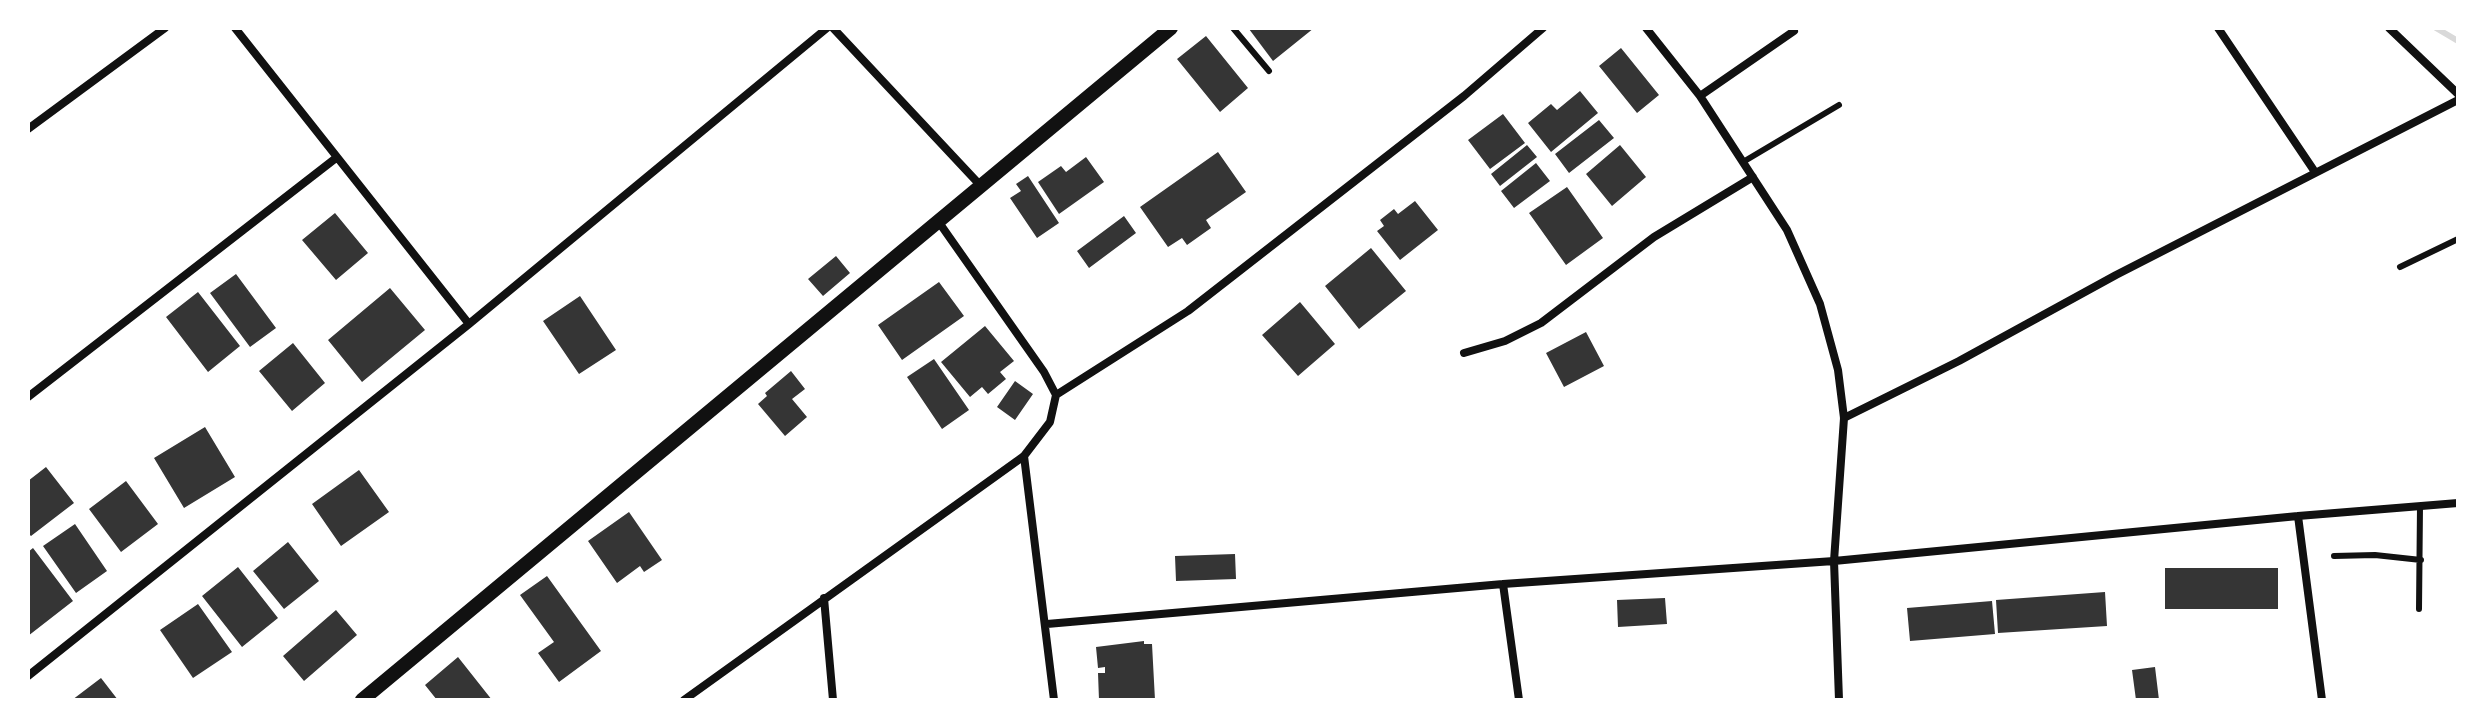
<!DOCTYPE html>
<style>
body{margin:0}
#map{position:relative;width:2486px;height:728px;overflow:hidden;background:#fff;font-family:"Zilla Slab",serif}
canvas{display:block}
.frame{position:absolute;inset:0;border:30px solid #fff;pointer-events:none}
</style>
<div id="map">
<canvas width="2486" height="728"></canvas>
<div class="frame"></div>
</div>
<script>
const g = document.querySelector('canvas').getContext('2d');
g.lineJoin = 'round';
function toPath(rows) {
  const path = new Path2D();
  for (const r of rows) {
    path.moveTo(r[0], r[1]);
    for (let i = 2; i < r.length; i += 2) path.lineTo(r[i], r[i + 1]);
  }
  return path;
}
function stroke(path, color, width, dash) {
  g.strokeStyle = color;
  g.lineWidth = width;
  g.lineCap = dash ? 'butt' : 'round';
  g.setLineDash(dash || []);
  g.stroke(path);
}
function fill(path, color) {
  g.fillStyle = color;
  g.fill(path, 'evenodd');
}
const stream = toPath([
 [2436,28,2458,41]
]);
const building = toPath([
 [1250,28,1314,28,1273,61,1249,29],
 [1206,36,1248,88,1220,112,1177,59],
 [1621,48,1659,95,1637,113,1599,66],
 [1580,91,1598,113,1551,152,1528,123,1551,104,1557,110],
 [1503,114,1525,143,1490,169,1468,140],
 [1599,120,1614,138,1569,173,1555,154],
 [1527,145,1537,157,1500,186,1491,174],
 [1620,145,1646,177,1612,206,1586,174],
 [1218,152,1246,192,1206,220,1211,228,1187,245,1182,238,1168,247,1140,207],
 [1086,157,1104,182,1059,214,1038,182,1061,166,1066,172],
 [1536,163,1550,181,1514,208,1501,191],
 [1028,176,1059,223,1037,238,1010,198,1021,191,1016,184],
 [1567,187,1603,238,1566,265,1529,213],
 [1415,201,1438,230,1400,260,1377,231,1384,226,1380,220,1394,209,1398,214],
 [335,213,368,253,336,280,302,240],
 [1124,216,1136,233,1089,268,1077,251],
 [1371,248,1406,291,1359,329,1325,286],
 [836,256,850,273,823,296,808,279],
 [236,274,276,328,250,347,210,293],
 [939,282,964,316,902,360,878,325],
 [390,288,425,330,362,382,328,340],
 [198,292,240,346,208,372,166,317],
 [580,296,616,350,579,374,543,321],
 [1300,302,1335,344,1298,376,1262,335],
 [985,326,1014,361,1000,372,1006,379,988,394,982,387,970,397,941,362],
 [1586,332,1604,366,1564,387,1546,353],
 [293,343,325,383,292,411,259,371],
 [934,359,969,410,942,429,907,377],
 [791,371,805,389,792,399,807,417,785,436,758,404,767,396,765,393],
 [1015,381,1033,394,1015,420,997,407],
 [205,427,235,477,184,508,154,458],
 [46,467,74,503,31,536,28,533,28,481],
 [359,470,389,512,341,546,312,504],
 [126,481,158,524,121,552,89,509],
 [629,512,662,560,644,572,640,566,617,583,588,541],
 [75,524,107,571,76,593,43,546],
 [288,542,319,581,284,609,253,571],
 [33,548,73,601,28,636,28,552],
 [1235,554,1236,579,1176,581,1175,556],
 [238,567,278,618,242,647,202,596],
 [2165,568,2278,568,2278,609,2165,609],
 [547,576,601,651,559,682,538,653,554,642,520,595],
 [2105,592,2107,626,1998,633,1996,600],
 [1665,598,1667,624,1618,627,1617,600],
 [1992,601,1995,634,1910,641,1907,608],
 [198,604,232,652,193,678,160,630],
 [336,610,357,635,304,681,283,656],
 [1144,641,1144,644,1152,644,1155,700,1099,700,1098,673,1105,673,1105,667,1098,668,1096,647],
 [458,657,492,700,437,700,425,685],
 [2155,667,2159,700,2136,700,2132,670],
 [101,678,118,700,72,700]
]);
const service = toPath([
 [1233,28,1269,71],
 [1743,162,1839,105],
 [2400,267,2458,239],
 [2334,556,2375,555,2421,560],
 [2419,609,2420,506]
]);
const minor = toPath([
 [235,28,469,324],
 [833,28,980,185],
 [1646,28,1700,96,1787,230,1820,304,1838,370,1844,418,1834,561,1839,700],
 [2218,28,2315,172],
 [2389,28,2458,94],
 [1700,96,1794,31],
 [28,129,165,28],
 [938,221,1044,372,1056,395],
 [1464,353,1505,341,1541,323,1654,237,1753,177],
 [28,397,336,158],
 [1844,418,1959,361,2116,275,2458,100],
 [1024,456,1054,700],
 [2298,516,2322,700],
 [1503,584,1519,700],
 [824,598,833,700],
 [1047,624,1503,584,1834,561,2298,516,2458,503],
 [28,676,469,324,827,28],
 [684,700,1024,456,1050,422,1056,395,1188,311,1464,96,1543,28]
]);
const tertiary = toPath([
 [362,700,1171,28]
]);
stroke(stream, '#d9d9d9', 6);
fill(building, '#353535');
stroke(service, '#111', 6);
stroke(minor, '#111', 8);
stroke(tertiary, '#111', 14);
</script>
